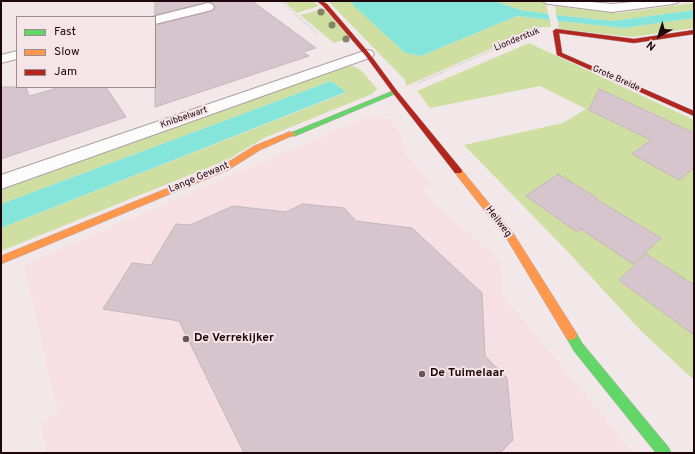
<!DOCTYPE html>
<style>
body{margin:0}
#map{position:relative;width:695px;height:454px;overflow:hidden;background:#f2e8ea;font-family:Overpass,sans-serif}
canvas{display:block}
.frame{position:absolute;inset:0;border:2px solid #1e060c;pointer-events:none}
.legend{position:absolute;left:16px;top:16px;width:140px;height:72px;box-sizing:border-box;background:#f5e5e8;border:1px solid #9f8c90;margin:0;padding:5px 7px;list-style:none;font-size:12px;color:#1e060c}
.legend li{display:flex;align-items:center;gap:8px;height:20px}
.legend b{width:20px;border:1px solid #9f8c90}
.north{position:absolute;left:639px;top:16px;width:40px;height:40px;-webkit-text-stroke:3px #f5e5e8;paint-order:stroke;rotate:219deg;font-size:11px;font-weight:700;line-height:16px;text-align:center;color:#1e060c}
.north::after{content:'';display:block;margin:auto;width:14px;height:18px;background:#1e060c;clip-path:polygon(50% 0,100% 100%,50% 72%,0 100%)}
</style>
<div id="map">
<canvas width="695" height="454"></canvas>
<div class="frame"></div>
<ul class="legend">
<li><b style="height:5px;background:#63d668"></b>Fast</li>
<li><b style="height:5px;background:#ff974d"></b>Slow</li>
<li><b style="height:5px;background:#b3261e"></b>Jam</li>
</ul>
<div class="north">N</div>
</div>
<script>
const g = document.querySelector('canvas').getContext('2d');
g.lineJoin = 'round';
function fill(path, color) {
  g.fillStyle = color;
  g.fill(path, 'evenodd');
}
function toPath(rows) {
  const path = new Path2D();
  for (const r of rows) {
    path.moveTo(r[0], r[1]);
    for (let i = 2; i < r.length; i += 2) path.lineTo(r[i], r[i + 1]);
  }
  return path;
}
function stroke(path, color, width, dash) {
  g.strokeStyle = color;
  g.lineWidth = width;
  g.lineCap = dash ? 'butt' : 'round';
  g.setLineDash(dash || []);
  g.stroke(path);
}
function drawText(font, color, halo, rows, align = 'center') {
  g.font = font + ' Overpass,sans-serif';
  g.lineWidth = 4;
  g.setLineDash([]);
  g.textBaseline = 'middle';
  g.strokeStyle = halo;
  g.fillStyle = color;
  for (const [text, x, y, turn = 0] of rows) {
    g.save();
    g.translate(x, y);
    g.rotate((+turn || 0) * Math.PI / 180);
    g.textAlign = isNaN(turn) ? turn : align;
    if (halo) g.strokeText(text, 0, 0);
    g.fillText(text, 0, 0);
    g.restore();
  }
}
const built = toPath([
 [367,117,389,119,402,136,406,155,432,185,423,188,434,203,500,261,502,294,633,453,47,453,41,423,58,413,24,265]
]);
const green = toPath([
 [283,1,313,1,319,6,297,13],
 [328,1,358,1,352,3,405,53,421,56,517,16,550,20,551,27,541,27,406,86,405,80],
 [494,1,540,1,546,3,548,14,521,10],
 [694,3,694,10,614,21,556,15,555,6,617,13],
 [324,9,350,38,334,43,300,15],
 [694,18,694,28,632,37,559,29,558,21,624,28],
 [529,43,694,120,694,380,642,332,568,252,464,145,563,123,586,109,540,86,430,108,417,91],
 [353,66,362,71,377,89,372,94,264,138,227,160,1,251,1,228,345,93,331,81,1,204,1,190,344,67]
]);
const water = toPath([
 [358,1,494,1,521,10,548,14,550,20,517,16,421,56,405,53,351,3],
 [694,10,694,18,624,28,558,21,556,15,614,21],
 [331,81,346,92,1,228,1,204]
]);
const building = toPath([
 [155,1,252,1,316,48,303,52,309,56,155,107,155,25,212,11,215,8,213,3,208,2,155,15,155,1],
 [1,87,26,87,29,96,61,87,106,87,126,117,1,159,1,87],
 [599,89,694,133,694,168,679,180,632,154,651,140,589,110,599,89],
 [558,174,597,198,596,199,661,238,633,264,581,229,577,232,526,196,558,174],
 [303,204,344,208,356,221,412,228,482,293,485,356,507,378,513,440,500,453,244,453,179,321,103,309,132,263,151,265,176,224,190,225,233,206,286,212,303,204],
 [646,254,694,285,694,335,619,280,646,254]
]);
const pathFar1 = toPath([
 [280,1,318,34],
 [438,74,532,33]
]);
const path = toPath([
 [418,83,441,73]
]);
const street = toPath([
 [543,1,581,1,612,4,642,1,679,1,677,3,673,4,612,12,549,4,545,3,543,1],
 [208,3,212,4,214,7,212,10,155,24,155,17,152,17,208,3],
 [367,50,372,51,374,54,372,57,1,189,1,175,367,50],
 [17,51,17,59,1,63,1,55,17,51]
]);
const fast = toPath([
 [395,90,398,92,397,93,295,136,292,136,288,134,395,90],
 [571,330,575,331,582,343,669,448,671,453,656,453,574,351,565,335,567,331,571,330]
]);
const slow = toPath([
 [289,132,292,132,296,134,260,150,228,170,1,264,1,256,222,166,254,146,289,132],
 [458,168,461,169,513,233,575,331,577,335,575,339,571,340,567,339,507,239,455,173,454,171,455,169,458,168]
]);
const jam = toPath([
 [317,1,322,1,327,4,369,53,397,91,461,169,462,171,461,173,455,173,393,93,365,55,323,6,317,1],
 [556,29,634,39,694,30,694,34,634,43,559,33,562,53,694,111,694,116,557,55,553,31,556,29]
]);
const trees = [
 [321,12],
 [332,25],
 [346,39]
];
const markers = [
 [186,339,4,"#68555a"],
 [422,374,4,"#68555a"]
];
const farStreetnames = [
 ["Lionderstuk",517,40,-22],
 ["Grote Breide",616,79,24],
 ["Knibbelwart",184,118,-19]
];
const streetNames = [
 ["Lange Gewant",199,178,-23],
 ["Heilweg",498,222,52]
];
const nearPoinames = [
 ["De Verrekijker",194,339],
 ["De Tuimelaar",430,374]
];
fill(built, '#f7e0e4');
fill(green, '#cfdfa2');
fill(water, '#85e5db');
fill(building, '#d6c5cd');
stroke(building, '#c5b5bd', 1);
stroke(street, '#af9ea2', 2);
stroke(fast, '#af9ea2', 1);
stroke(slow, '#af9ea2', 1);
stroke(jam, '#af9ea2', 1);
stroke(pathFar1, '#d4d1d1', 1.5, [1, 1]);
stroke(path, '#d4d1d1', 2, [1.5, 1.5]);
fill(street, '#fdfcfc');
fill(fast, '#63d668');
fill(slow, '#ff974d');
fill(jam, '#b3261e');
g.fillStyle = '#82856a';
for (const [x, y] of trees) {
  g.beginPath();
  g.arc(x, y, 3.5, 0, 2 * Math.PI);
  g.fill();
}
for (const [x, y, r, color] of markers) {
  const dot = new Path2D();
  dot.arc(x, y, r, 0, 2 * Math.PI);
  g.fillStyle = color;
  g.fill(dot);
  stroke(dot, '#f5e5e8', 1.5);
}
drawText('9px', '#1e060c', '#f5e5e8', farStreetnames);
drawText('10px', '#1e060c', '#f5e5e8', streetNames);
drawText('bold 12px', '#1e060c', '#f5e5e8', nearPoinames, 'left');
</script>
